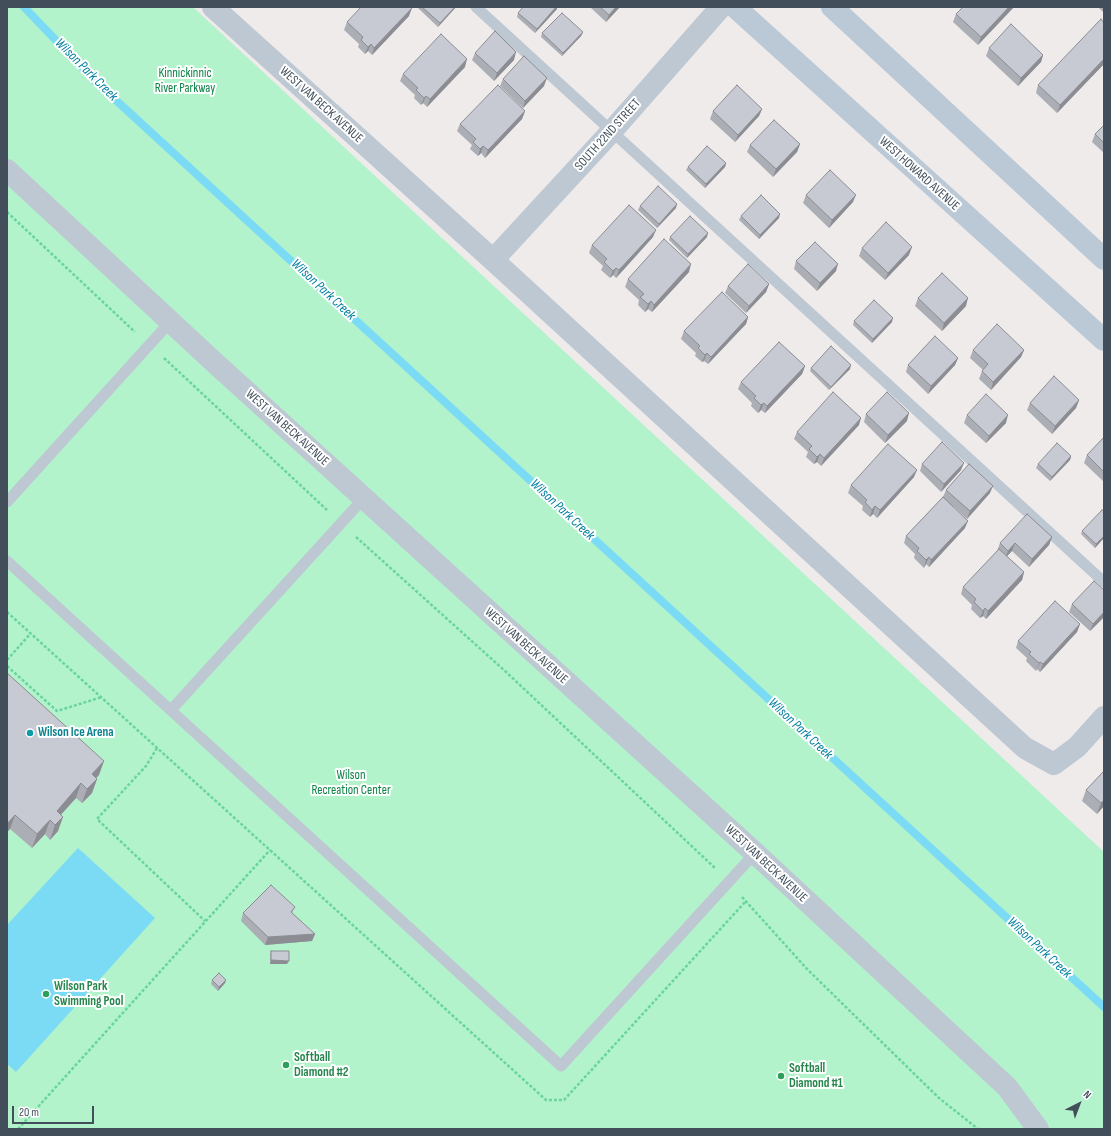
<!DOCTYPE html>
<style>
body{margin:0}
#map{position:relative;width:1111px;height:1136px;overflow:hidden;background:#efebeb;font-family:"Sofia Sans Condensed",sans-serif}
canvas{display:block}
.frame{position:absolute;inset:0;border:8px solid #424f5b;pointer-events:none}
.north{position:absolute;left:1059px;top:1084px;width:40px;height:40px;-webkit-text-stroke:3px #fff;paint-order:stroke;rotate:42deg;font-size:11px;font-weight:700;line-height:16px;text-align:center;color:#424f5b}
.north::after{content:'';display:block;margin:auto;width:14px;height:18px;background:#424f5b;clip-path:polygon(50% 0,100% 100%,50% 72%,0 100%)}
.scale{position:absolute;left:12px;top:1106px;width:82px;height:18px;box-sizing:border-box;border:2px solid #424f5b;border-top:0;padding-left:5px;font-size:12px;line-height:14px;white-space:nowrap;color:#424f5b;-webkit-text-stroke:3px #fff;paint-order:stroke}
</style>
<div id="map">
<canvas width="1111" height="1136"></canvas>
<div class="frame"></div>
<div class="north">N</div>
<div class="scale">20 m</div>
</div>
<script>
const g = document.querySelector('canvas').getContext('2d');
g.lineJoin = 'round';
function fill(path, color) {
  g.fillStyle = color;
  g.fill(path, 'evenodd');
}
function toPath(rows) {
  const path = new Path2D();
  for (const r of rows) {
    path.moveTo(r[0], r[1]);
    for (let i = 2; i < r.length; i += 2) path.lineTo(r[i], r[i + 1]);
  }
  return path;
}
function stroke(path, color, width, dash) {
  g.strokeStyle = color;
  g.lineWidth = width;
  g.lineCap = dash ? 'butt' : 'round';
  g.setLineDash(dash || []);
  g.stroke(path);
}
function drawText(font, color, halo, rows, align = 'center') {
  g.font = font + ' "Sofia Sans Condensed",sans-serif';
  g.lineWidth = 4;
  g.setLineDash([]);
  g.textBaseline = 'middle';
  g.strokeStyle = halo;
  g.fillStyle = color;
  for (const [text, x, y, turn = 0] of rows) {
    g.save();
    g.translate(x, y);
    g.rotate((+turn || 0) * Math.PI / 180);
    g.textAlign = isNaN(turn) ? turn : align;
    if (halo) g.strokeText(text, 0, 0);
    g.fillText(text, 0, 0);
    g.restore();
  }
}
const green = toPath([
 [7,7,193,7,1104,852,1104,1129,7,1129]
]);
const water = toPath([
 [78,848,155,918,16,1072,7,1064,7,925]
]);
const stream = toPath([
 [24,7,95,81,1104,1007]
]);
const path = toPath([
 [7,212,135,332],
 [164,358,327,510],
 [356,537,505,671,715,868],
 [7,612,546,1100,564,1100,746,901],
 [7,660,31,633],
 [7,666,57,711,102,697],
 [157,748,146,766,97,819,205,921],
 [742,897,807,969,939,1098,978,1129],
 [18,1129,270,850]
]);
const lane = toPath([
 [476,7,1104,582],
 [7,502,171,321],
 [7,561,561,1066,755,853],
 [171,710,364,498]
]);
const street = toPath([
 [213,7,493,260,1025,748,1054,764,1077,747,1104,717],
 [7,170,215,363,755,853,1007,1087,1038,1129],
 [493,260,611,132,721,7]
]);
const secondary = toPath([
 [735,7,1104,340],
 [832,7,1104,259]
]);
const wall = toPath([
 [418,7,456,7,438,27,418,8],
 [590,7,620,7,606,22],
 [1014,7,978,45,953,22,956,14],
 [1098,7,1104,7,1104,13],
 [557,9,535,33,517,17,518,13],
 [409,16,372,55,368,51,365,54,358,47,359,44,344,30,347,22],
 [1104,23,1104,64,1057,113,1036,93,1038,85],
 [583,32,581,36,562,56,541,37,542,33],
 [989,48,1043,55,1041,62,1018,86,986,56],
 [475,53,514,60,494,81,472,60],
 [465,67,427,107,423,103,421,105,414,98,415,95,400,81,403,74],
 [503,79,544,86,523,108,500,86],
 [762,109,759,116,735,142,710,119,713,111],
 [525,111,522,119,485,158,481,153,478,156,470,149,472,145,457,131,460,124],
 [1104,125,1104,153,1092,142,1095,134],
 [800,144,797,152,773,177,747,152,750,145],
 [726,163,725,167,705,188,686,170,688,167],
 [806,195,853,202,829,228,803,203],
 [640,206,676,208,657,228,638,210],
 [741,216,779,218,759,239,739,220],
 [653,237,616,278,613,275,610,278,601,270,603,266,589,253,592,245],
 [670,237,707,237,687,258,669,240],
 [862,248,909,255,885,280,859,256],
 [796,261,836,271,817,291,794,269],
 [689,272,652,312,648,309,645,312,638,305,639,300,625,287,628,279],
 [769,284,766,292,746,313,725,293,728,286],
 [918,298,966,306,942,331,915,306],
 [748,317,746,324,708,364,704,361,702,362,695,356,696,353,681,339,684,331],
 [854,321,892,322,872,343,853,325],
 [973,350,1024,350,1021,357,991,390,979,379,982,371,983,370,970,358],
 [958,358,955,365,928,394,906,372,908,365],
 [805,366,802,374,765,413,761,410,758,413,751,406,752,403,738,389,741,382],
 [811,368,850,369,829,390,810,371],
 [1079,400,1076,408,1052,434,1027,410,1030,403],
 [866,414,907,421,885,443,864,422],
 [967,415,1006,423,986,443,964,423],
 [859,425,821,466,817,462,814,464,806,457,808,452,794,439,797,432],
 [1104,437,1104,482,1084,463,1087,455],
 [1071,456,1070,460,1050,481,1036,468,1038,464],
 [922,464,961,470,941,492,920,471],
 [914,477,877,518,873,514,870,517,862,510,863,506,848,493,851,485],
 [946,490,990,493,967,519,953,506,965,528,929,567,926,564,924,568,914,558,915,554,904,543,906,536,943,497],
 [1104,511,1104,538,1095,548,1081,534,1082,531],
 [1052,537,1049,545,1029,567,1012,551,1007,556,1024,572,1022,580,986,619,983,616,980,618,971,609,972,605,961,594,963,587,997,551,1000,543],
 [1072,604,1104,617,1090,631,1069,612],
 [1080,624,1077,632,1040,672,1037,669,1036,671,1026,661,1027,658,1016,648,1018,641],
 [7,673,99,775,96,778,97,779,92,793,82,803,76,798,61,815,58,831,50,840,45,834,32,848,10,829,7,832],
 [1104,771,1104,806,1097,814,1082,801,1086,790],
 [295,907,292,913,315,934,312,941,265,945,241,921,243,913],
 [271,951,287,964,270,964,270,955],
 [212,980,226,980,225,983,218,991,211,984]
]);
const shadedWall = toPath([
 [455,7,456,7,438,27,440,23],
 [556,7,557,7,557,9,535,33,537,29],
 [616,7,620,7,606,22,609,15],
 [1009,7,1014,7,978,45,981,37],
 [412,8,409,16,372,55,374,48],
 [583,32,581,36,562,56,563,53],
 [371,44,368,51,365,54,368,47],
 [516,52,514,60,494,81,497,73],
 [1043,55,1041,62,1018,86,1021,78],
 [467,59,465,67,427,107,430,99],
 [1104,59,1104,64,1057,113,1060,105],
 [547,78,544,86,523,108,525,101],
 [426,96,423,103,421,105,424,98],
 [762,109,759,116,735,142,738,135],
 [525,111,522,119,485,158,488,150],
 [800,144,797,152,773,177,776,169],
 [483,146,481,153,478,156,480,149],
 [726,163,725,167,705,188,706,184],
 [856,195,853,202,829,228,832,220],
 [677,204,676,208,657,228,659,224],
 [780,214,779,218,759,239,760,235],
 [656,230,653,237,616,278,619,270],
 [708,233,707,237,687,258,688,254],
 [912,247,909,255,885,280,888,273],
 [691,264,689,272,652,312,654,305],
 [838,264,836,271,817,291,820,283],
 [616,268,613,275,610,278,613,271],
 [769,284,766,292,746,313,749,306],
 [968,298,966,306,942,331,944,323],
 [651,301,648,309,645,312,648,304],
 [748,317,746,324,708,364,711,357],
 [893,318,892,322,872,343,873,339],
 [1024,350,1021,357,991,390,993,382],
 [707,353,704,361,702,362,705,355],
 [958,358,955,365,928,394,931,386],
 [851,365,850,369,829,390,831,387],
 [805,366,802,374,765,413,767,406],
 [1079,400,1076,408,1052,434,1055,426],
 [764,403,761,410,758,413,761,405],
 [909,413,907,421,885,443,888,435],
 [1008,415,1006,423,986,443,989,436],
 [861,418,859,425,821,466,824,458],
 [820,454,817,462,814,464,817,457],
 [1071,456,1070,460,1050,481,1052,477],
 [964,463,961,470,941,492,944,484],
 [917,470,914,477,877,518,880,510],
 [993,486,990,493,967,519,970,511],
 [875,506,873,514,870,517,872,510],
 [968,521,965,528,929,567,931,560],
 [1104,536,1104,538,1095,548,1096,544],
 [1052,537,1049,545,1029,567,1032,559],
 [1015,543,1012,551,1005,558,1008,551],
 [929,557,926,564,924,568,926,560],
 [1024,572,1022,580,986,619,988,611],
 [985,608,983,616,980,618,983,611],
 [1104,612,1104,617,1090,631,1093,624],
 [1080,624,1077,632,1040,672,1043,664],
 [1040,662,1037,669,1036,671,1039,663],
 [104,761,99,775,86,788,92,774],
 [97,779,92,793,82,803,87,789],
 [81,783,76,798,53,823,57,811],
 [1104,800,1104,806,1097,814,1101,803],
 [15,815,10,829,7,832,7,824],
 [63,817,58,831,50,840,55,825],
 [50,820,45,834,32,848,37,834],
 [315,934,312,941,265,945,268,937],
 [271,960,289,961,287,964,270,964],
 [226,980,225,983,218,991,219,987]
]);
const building = toPath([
 [361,7,411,7,412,8,374,48,371,44,368,47,361,40,363,37,347,22,361,7],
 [422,7,455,7,440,23,422,7],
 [523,7,556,7,537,29,518,13,523,7],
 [600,7,616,7,609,15,600,7],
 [963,7,1009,7,981,37,956,14,963,7],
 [562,13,583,32,563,53,542,33,562,13],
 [1101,19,1104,23,1104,59,1060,105,1038,85,1101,19],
 [1011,24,1043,55,1021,78,989,48,1011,24],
 [495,31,516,52,497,73,475,53,495,31],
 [441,34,467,59,430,99,426,96,424,98,416,90,418,88,403,74,441,34],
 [524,56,547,78,525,101,503,79,524,56],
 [498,85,525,111,488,150,483,146,480,149,473,142,476,139,460,124,498,85],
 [737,85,762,109,738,135,713,111,737,85],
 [774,120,800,144,776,169,750,145,774,120],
 [1104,125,1104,143,1095,134,1104,125],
 [707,146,726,163,706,184,688,167,707,146],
 [830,170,856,195,832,220,806,195,830,170],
 [658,186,677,204,659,224,640,206,658,186],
 [761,195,780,214,760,235,741,216,761,195],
 [629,205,656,230,619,270,616,268,613,271,604,262,607,259,592,245,629,205],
 [690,216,708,233,688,254,670,237,690,216],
 [886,222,912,247,888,273,862,248,886,222],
 [664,239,691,264,654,305,651,301,648,304,640,297,644,294,628,279,664,239],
 [815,242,838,264,820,283,796,261,815,242],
 [748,264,769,284,749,306,728,286,748,264],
 [942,273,968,298,944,323,918,298,942,273],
 [722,292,748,317,711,357,707,353,705,355,698,348,700,346,684,331,722,292],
 [874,300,893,318,873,339,854,321,874,300],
 [997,324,1024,350,993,382,982,371,988,364,973,350,997,324],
 [935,336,958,358,931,386,908,365,935,336],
 [779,342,805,366,767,406,764,403,761,405,754,398,756,396,741,382,779,342],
 [831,346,851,365,831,387,811,368,831,346],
 [1054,376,1079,400,1055,426,1030,403,1054,376],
 [833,392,861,418,824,458,820,454,817,457,809,449,812,446,797,432,833,392],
 [887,392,909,413,888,435,866,414,887,392],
 [986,394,1008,415,989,436,967,415,986,394],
 [1104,437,1104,472,1087,455,1104,437],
 [942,442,964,463,944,484,922,464,942,442],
 [1057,443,1071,456,1052,477,1038,464,1057,443],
 [888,444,917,470,880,510,875,506,872,510,865,502,867,500,851,485,888,444],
 [969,464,993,486,970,511,946,490,969,464],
 [943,497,968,521,931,560,929,557,926,560,917,551,919,548,906,536,943,497],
 [1102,510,1104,511,1104,536,1096,544,1082,531,1102,510],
 [1027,514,1052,537,1032,559,1015,543,1008,551,1000,543,1027,514],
 [999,549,1024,572,988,611,985,608,983,611,974,602,976,599,963,587,999,549],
 [1094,581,1104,590,1104,612,1093,624,1072,604,1094,581],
 [1055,601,1080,624,1043,664,1040,662,1039,663,1029,654,1031,652,1018,641,1055,601],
 [7,673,104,761,92,774,97,779,87,789,81,783,57,811,63,817,55,825,50,820,37,834,15,815,7,824,7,673],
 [1104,771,1104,800,1101,803,1086,790,1104,771],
 [271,885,295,907,291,912,315,934,268,937,243,913,271,885],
 [271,951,289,951,289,961,271,960,271,951],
 [219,973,226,980,219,987,212,980,219,973]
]);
const markers = [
 [30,733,4,"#0f9aa8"],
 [46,994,4,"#2e9e5b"],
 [286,1065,4,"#2e9e5b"],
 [781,1076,4,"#2e9e5b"]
];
const parkNames = [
 ["Kinnickinnic",185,74],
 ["River Parkway",185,89],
 ["Wilson",351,776],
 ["Recreation Center",351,791]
];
const streetNames = [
 ["WEST VAN BECK AVENUE",321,105,42],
 ["SOUTH 22ND STREET",608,135,-48],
 ["WEST HOWARD AVENUE",919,174,42],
 ["WEST VAN BECK AVENUE",287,428,42],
 ["WEST VAN BECK AVENUE",526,646,42],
 ["WEST VAN BECK AVENUE",766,864,43]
];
const cultureNames = [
 ["Wilson Ice Arena",38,733]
];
const leisureNames = [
 ["Wilson Park",54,987],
 ["Swimming Pool",54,1002],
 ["Softball",294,1058],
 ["Diamond #2",294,1073],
 ["Softball",789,1069],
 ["Diamond #1",789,1084]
];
const waterNames = [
 ["Wilson Park Creek",86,70,45],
 ["Wilson Park Creek",323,290,43],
 ["Wilson Park Creek",562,510,43],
 ["Wilson Park Creek",800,729,43],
 ["Wilson Park Creek",1039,948,43]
];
fill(green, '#b3f3cc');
fill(water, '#7bdbf5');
stroke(stream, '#7bdbf5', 8);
stroke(path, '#68d49f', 2.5, [3, 2]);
stroke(lane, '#bdc8d3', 11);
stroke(street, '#bdc8d3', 22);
stroke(secondary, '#bbc9d7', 22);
fill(wall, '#abaeb5');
fill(shadedWall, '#8b8d93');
fill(building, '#c7cad2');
stroke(building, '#8b8d93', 1);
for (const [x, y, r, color] of markers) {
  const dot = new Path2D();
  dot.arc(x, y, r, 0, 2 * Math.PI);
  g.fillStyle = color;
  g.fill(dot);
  stroke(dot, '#fff', 1.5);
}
drawText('13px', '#0d8247', '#fff', parkNames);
drawText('13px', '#424f5b', '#fff', streetNames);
drawText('bold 13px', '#0d838f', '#fff', cultureNames, 'left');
drawText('bold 13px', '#27864d', '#fff', leisureNames, 'left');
drawText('italic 14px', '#027fa0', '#fff', waterNames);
</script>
